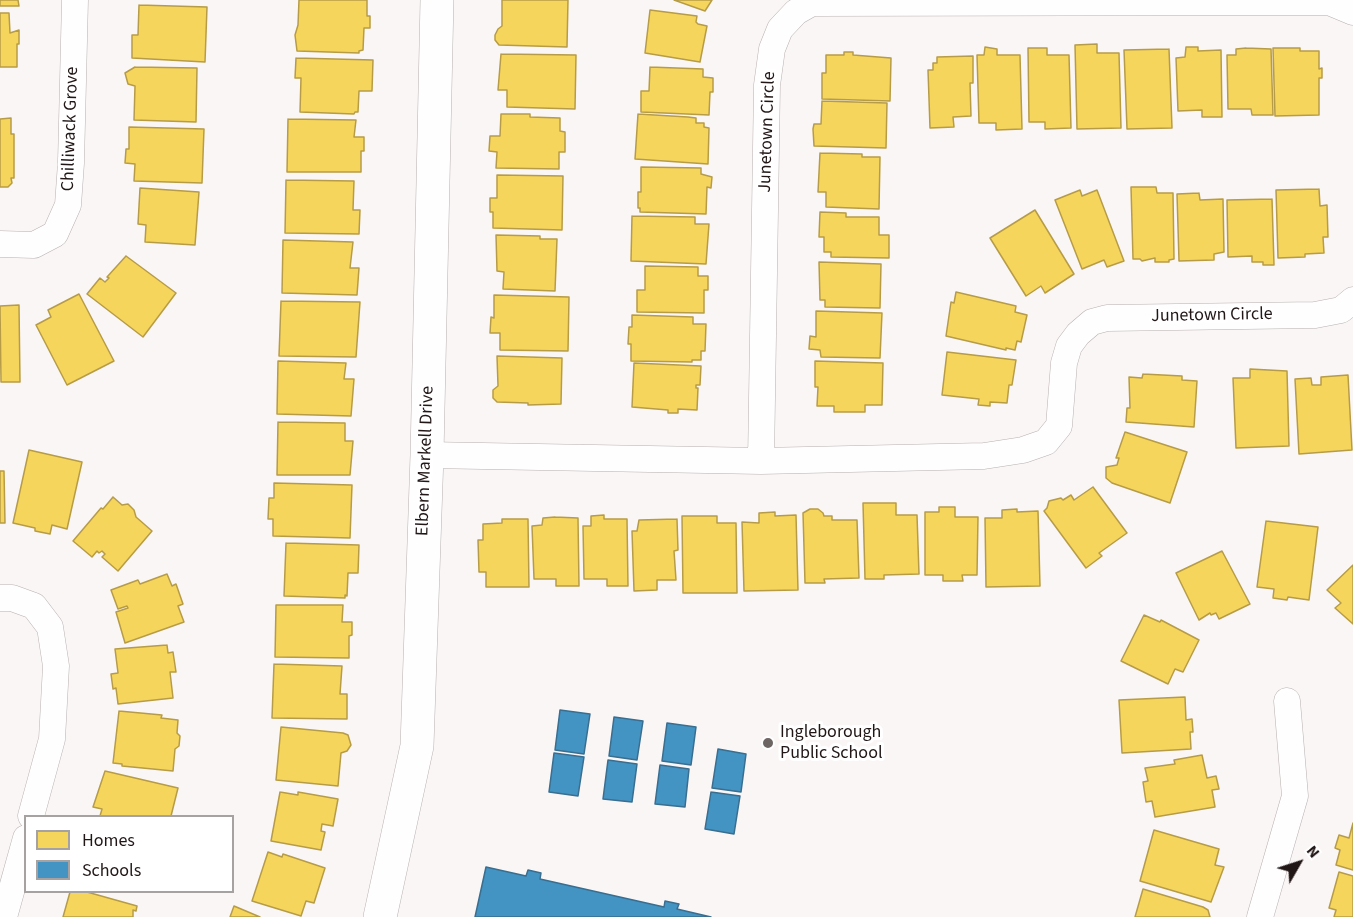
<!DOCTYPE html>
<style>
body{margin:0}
#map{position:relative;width:1353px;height:917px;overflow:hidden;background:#fbf6f6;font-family:"Source Sans 3",sans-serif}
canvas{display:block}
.legend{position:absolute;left:24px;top:815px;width:210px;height:78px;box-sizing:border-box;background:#fff;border:2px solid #a7a2a2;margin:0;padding:8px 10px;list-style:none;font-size:18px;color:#221717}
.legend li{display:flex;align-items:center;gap:12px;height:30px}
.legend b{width:30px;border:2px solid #a7a2a2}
.north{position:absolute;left:1269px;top:833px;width:60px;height:60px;-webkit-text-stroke:4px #fff;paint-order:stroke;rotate:51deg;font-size:16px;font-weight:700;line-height:24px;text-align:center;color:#221717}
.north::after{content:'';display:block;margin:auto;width:21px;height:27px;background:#221717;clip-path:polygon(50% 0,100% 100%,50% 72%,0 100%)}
</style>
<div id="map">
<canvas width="1353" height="917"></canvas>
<ul class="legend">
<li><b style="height:16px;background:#f6d55c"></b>Homes</li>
<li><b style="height:16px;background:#4393c3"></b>Schools</li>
</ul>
<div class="north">N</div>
</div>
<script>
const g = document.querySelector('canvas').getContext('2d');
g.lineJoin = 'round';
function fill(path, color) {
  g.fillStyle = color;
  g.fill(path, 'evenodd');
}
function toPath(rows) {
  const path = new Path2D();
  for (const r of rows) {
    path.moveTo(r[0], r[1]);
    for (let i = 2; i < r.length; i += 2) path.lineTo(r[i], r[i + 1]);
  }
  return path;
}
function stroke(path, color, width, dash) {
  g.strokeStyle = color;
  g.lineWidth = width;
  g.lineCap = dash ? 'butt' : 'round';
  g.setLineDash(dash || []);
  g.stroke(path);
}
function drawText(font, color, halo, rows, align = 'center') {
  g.font = font + ' "Source Sans 3",sans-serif';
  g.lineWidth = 6;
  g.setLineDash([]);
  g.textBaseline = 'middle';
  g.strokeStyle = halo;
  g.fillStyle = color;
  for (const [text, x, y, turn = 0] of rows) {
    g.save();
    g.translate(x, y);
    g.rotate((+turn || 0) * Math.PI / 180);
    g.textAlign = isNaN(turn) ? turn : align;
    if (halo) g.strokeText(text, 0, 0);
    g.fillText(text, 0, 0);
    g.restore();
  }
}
const homes = toPath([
 [0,0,18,0,19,6,0,6,0,0],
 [299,0,367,0,367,16,370,16,370,28,364,28,363,50,359,51,359,53,297,51,295,35,298,25,299,0],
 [502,0,568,0,567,47,499,45,495,40,495,35,498,29,502,26,502,0],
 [674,0,712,0,705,11,674,0],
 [139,5,207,7,205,62,132,58,132,35,138,35,139,5],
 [650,10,697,16,696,22,698,24,707,26,700,62,645,53,650,10],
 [0,13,9,13,10,33,19,30,19,44,17,44,17,67,0,67,0,13],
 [1097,44,1097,53,1119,53,1121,128,1077,129,1075,45,1097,44],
 [985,47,997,49,997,55,1020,55,1022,129,996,130,996,123,979,123,977,55,984,55,985,47],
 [1186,47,1198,47,1198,51,1221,50,1222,117,1202,117,1202,110,1178,111,1176,58,1185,57,1186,47],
 [1028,48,1047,48,1047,55,1069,55,1071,128,1045,129,1045,122,1029,122,1028,48],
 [1246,48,1271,49,1273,115,1252,115,1251,109,1228,109,1227,55,1236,55,1236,49,1246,48],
 [1273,48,1300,48,1300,51,1319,51,1319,69,1322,68,1322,78,1319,78,1319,115,1275,116,1273,48],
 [1169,49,1172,128,1127,129,1124,50,1169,49],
 [844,52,853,52,853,55,891,58,890,101,822,99,822,73,826,73,826,55,844,55,844,52],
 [501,54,576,55,575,109,507,107,507,90,498,90,501,54],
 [973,56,973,83,970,83,971,116,953,117,954,127,930,128,928,70,933,70,933,63,937,63,937,57,973,56],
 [296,58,373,60,372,91,359,91,358,112,355,112,354,114,300,112,301,78,295,78,296,58],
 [135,67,197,68,196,122,134,120,135,86,128,84,125,73,135,67],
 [650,67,703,69,703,77,713,78,713,92,710,92,709,115,641,112,641,91,649,91,650,67],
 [822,101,887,103,886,148,814,146,813,129,814,124,821,124,822,101],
 [501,114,530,114,530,117,560,118,560,131,565,132,565,152,559,152,559,169,496,168,497,152,489,151,490,136,500,136,501,114],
 [638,114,688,117,696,118,696,123,704,123,704,127,709,128,708,164,635,159,638,114],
 [11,118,11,134,14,134,14,178,11,178,12,183,8,187,0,187,0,119,11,118],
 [288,119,356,120,354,137,364,137,364,151,361,151,361,172,287,172,288,119],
 [129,127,204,129,202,183,134,181,135,164,125,163,126,149,129,149,129,127],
 [820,153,862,154,862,157,880,157,879,209,826,207,826,192,818,192,820,153],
 [641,167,701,168,701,174,712,177,711,188,707,187,706,214,640,212,640,208,638,208,638,192,641,192,641,167],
 [497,175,563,176,562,230,493,228,493,212,490,212,490,198,497,198,497,175],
 [286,180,354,181,353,210,360,210,359,234,285,233,286,180],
 [1131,187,1156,187,1157,193,1173,193,1174,259,1169,260,1169,262,1155,262,1155,258,1142,261,1140,259,1133,259,1131,187],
 [140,188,199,192,195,245,145,242,146,225,138,224,140,188],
 [1319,189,1320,206,1327,205,1328,237,1323,237,1324,253,1305,254,1305,257,1278,258,1276,190,1319,189],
 [1080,190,1082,196,1097,190,1124,261,1107,267,1104,260,1082,269,1055,200,1080,190],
 [1199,193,1200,200,1223,199,1224,252,1214,254,1214,260,1179,261,1177,194,1199,193],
 [1272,199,1274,265,1263,265,1263,262,1252,262,1252,256,1228,257,1227,200,1272,199],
 [1035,210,1074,274,1045,293,1041,286,1026,296,990,238,1035,210],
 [820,212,846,213,846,217,879,217,879,235,889,235,889,258,831,257,831,252,824,252,824,237,819,237,820,212],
 [632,216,695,217,695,224,709,224,706,264,631,261,632,216],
 [496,235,540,236,540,239,557,239,555,291,503,289,504,272,497,271,496,235],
 [283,240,353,242,350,268,359,268,357,295,282,293,283,240],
 [126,256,176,293,143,337,87,294,100,278,105,282,109,278,107,277,126,256],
 [819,262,881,264,880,308,825,307,825,300,820,300,819,262],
 [645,266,698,267,698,276,708,276,708,290,704,290,704,313,637,312,637,290,645,290,645,266],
 [956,292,1016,306,1015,312,1027,315,1021,342,1017,341,1015,350,1006,348,1006,350,946,336,951,302,954,303,956,292],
 [79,294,114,361,67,385,36,325,51,317,48,310,79,294],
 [494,295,569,297,568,351,500,350,500,333,490,333,491,317,494,318,494,295],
 [281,301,360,302,356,357,279,356,281,301],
 [19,305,20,382,1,382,0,306,19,305],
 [816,311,882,313,880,358,821,357,820,350,809,349,810,336,816,337,816,311],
 [632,315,693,317,693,324,706,324,705,351,701,351,701,360,692,360,692,362,631,361,631,344,628,344,629,327,632,327,632,315],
 [947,352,1016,360,1012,385,1009,385,1007,403,990,402,990,406,978,405,979,399,942,395,947,352],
 [497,356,562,358,561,404,528,405,528,403,497,402,493,398,493,390,498,386,497,356],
 [278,361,346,363,344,379,354,379,351,416,277,414,278,361],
 [815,361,883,363,882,405,865,405,865,412,834,412,834,406,817,406,818,387,815,387,815,361],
 [634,363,701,366,700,385,696,385,696,388,698,388,697,410,678,409,678,413,668,413,668,410,632,407,634,363],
 [1250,369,1287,371,1289,446,1236,448,1233,378,1250,378,1250,369],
 [1143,374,1182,376,1182,380,1197,381,1194,427,1126,422,1127,408,1130,408,1129,377,1142,378,1143,374],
 [1348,375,1352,450,1299,454,1295,379,1311,378,1312,385,1321,385,1321,377,1348,375],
 [278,422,345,423,345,441,353,441,350,475,277,475,278,422],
 [1125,432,1187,452,1170,503,1112,483,1106,478,1106,467,1117,465,1119,458,1116,458,1125,432],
 [29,450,82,462,67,529,52,525,50,534,35,531,35,528,13,523,29,450],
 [0,471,4,471,5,523,0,523,0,471],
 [274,483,352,485,350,538,273,536,273,519,268,519,269,498,274,498,274,483],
 [1093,487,1127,533,1099,553,1102,556,1086,568,1044,511,1047,508,1049,501,1061,498,1063,500,1071,495,1074,500,1093,487],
 [113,497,122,505,128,504,134,510,136,517,152,531,118,571,102,557,105,554,102,551,99,553,97,551,92,557,73,541,101,508,103,509,113,497],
 [863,503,896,503,896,515,917,515,919,574,884,575,884,579,865,579,863,503],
 [939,507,955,507,955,517,978,517,977,575,962,575,963,581,943,581,943,575,925,575,925,512,939,512,939,507],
 [810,509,818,509,823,513,824,516,832,516,832,520,857,520,859,578,824,579,825,583,805,583,803,513,810,509],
 [1017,509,1017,512,1038,511,1040,586,986,587,985,518,1002,518,1002,510,1017,509],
 [775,512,775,516,796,515,798,590,744,591,742,522,759,523,759,513,775,512],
 [604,515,604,519,627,519,628,586,607,586,607,579,584,579,583,526,591,526,591,516,604,515],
 [682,516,717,516,717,523,736,523,737,593,683,593,682,516],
 [555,517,578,518,579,586,556,586,556,579,534,579,532,526,542,525,543,518,555,517],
 [502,519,528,519,529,587,486,587,486,572,479,572,478,540,483,540,483,524,502,523,502,519],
 [677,519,678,550,674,551,676,580,657,580,657,590,634,591,632,531,637,531,639,520,677,519],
 [1266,521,1318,527,1309,600,1288,597,1287,600,1273,598,1274,589,1257,587,1266,521],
 [286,543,359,545,358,573,348,573,347,596,345,595,345,598,284,596,286,543],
 [1222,551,1250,604,1219,619,1216,613,1211,615,1210,613,1199,620,1176,573,1222,551],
 [1353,565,1353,624,1335,608,1341,603,1327,590,1353,565],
 [167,574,172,586,176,584,183,604,178,606,184,622,125,643,116,612,128,608,127,606,118,609,111,590,138,580,140,584,167,574],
 [276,605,343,605,342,622,352,622,352,635,349,636,349,658,275,657,276,605],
 [1144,615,1160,622,1161,620,1199,640,1183,672,1175,669,1168,684,1121,661,1144,615],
 [167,645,168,653,173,652,176,672,170,672,173,698,118,704,116,688,113,689,111,674,118,673,115,649,167,645],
 [274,664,342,666,340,694,347,694,347,719,272,718,274,664],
 [1185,697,1186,720,1192,719,1193,732,1190,732,1191,749,1122,753,1119,700,1185,697],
 [119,711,162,715,161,718,178,720,177,733,180,736,179,746,175,749,173,771,122,766,122,764,113,763,119,711],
 [281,727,343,733,348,735,351,745,347,751,341,753,338,786,276,780,281,727],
 [1202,755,1207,778,1216,776,1219,789,1212,790,1215,807,1155,817,1152,801,1146,802,1143,782,1148,781,1145,768,1175,764,1174,760,1202,755],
 [105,771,178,788,171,816,100,816,102,809,93,807,105,771],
 [280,792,298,795,298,792,338,799,333,826,322,824,321,831,325,832,321,850,271,841,280,792],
 [1353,823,1353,870,1336,865,1340,850,1335,848,1339,835,1349,838,1353,823],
 [1154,830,1219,849,1215,865,1224,867,1211,902,1140,881,1154,830],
 [268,852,282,857,283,854,325,868,314,903,306,901,301,916,252,901,268,852],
 [1339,872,1353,876,1353,917,1334,917,1336,910,1329,908,1339,872],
 [1143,889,1203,907,1208,910,1210,917,1135,917,1143,889],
 [70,892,87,892,137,906,136,911,133,910,133,917,63,917,70,892],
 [234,906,260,917,230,917,234,906]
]);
const schools = toPath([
 [560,710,590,714,584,754,555,750,560,710],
 [614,717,643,721,637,760,609,756,614,717],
 [667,723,696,727,691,765,662,761,667,723],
 [718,749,746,754,741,792,712,788,718,749],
 [554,753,584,757,578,796,549,792,554,753],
 [608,760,637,764,632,802,603,799,608,760],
 [660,765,689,769,685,807,655,804,660,765],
 [711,792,740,796,734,834,705,829,711,792],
 [486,867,526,876,528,870,541,873,540,879,664,907,665,901,679,904,677,909,711,917,475,917,486,867]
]);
const street = toPath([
 [0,244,34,245,55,234,68,205,71,163,75,0],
 [427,455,761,461,984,456,1023,450,1046,442,1059,426,1064,363,1069,346,1078,334,1092,322,1107,318,1315,315,1341,310,1353,300],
 [761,461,767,85,772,49,780,29,796,12,812,3,1329,2,1353,12],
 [0,598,12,598,34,606,50,627,56,666,52,739,31,816],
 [4,917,26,838],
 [1260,917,1295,796,1287,701]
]);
const secondary = toPath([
 [380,917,417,746,427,455,437,0]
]);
const markers = [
 [768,743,6,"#6e6565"]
];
const streetNames = [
 ["Chilliwack Grove",71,129,-88],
 ["Junetown Circle",768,132,-88],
 ["Junetown Circle",1212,316,-1],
 ["Elbern Markell Drive",426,461,-88]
];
const poiNames = [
 ["Ingleborough",780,733],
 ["Public School",780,754]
];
fill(homes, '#f6d55c');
stroke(homes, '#b69c47', 1.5);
fill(schools, '#4393c3');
stroke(schools, '#396e8f', 1.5);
stroke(street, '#b8b0b0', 27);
stroke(secondary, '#b8b0b0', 34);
stroke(street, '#fefefe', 26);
stroke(secondary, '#fefefe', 33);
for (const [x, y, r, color] of markers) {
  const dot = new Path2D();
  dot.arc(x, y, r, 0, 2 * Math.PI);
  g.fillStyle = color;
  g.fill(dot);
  stroke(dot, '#fff', 2);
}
drawText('18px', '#221717', '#fff', streetNames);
drawText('18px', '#221717', '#fff', poiNames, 'left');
</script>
